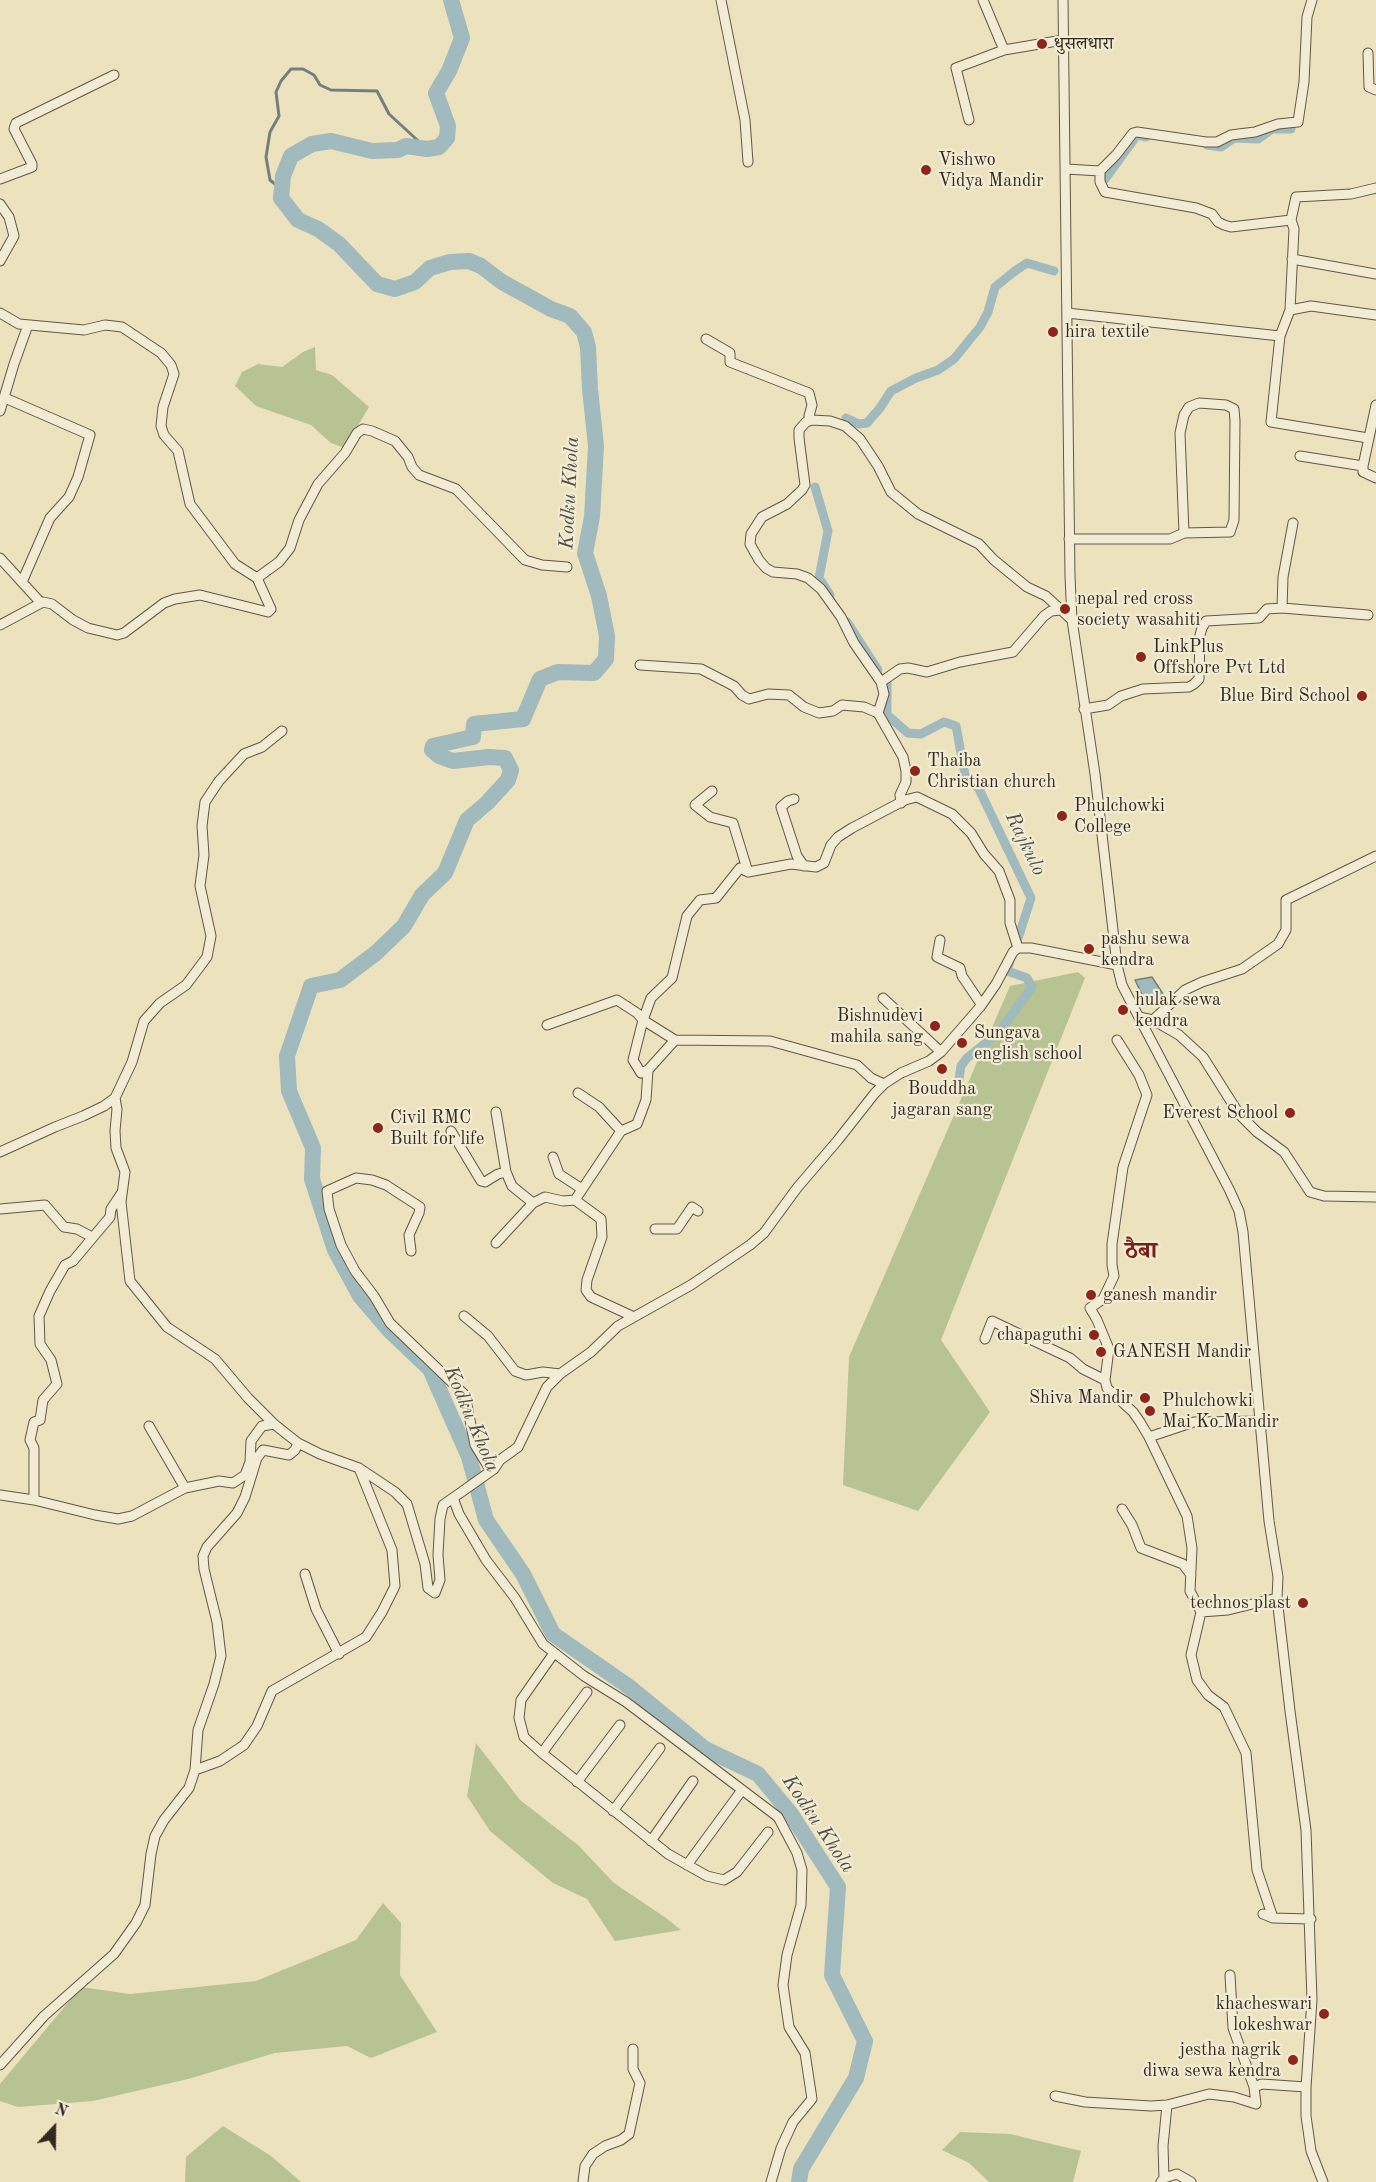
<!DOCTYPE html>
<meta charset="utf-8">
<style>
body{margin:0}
#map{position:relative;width:1376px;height:2182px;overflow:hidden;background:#ede2be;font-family:"Old Standard TT",serif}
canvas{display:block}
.north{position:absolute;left:24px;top:2098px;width:60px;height:60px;-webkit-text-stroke:4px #f3ecd5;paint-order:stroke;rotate:22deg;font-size:16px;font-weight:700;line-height:24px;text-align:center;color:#33291e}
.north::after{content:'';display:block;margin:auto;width:21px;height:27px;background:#33291e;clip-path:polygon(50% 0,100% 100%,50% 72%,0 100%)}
</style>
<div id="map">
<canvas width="1376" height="2182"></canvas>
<div class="north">N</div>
</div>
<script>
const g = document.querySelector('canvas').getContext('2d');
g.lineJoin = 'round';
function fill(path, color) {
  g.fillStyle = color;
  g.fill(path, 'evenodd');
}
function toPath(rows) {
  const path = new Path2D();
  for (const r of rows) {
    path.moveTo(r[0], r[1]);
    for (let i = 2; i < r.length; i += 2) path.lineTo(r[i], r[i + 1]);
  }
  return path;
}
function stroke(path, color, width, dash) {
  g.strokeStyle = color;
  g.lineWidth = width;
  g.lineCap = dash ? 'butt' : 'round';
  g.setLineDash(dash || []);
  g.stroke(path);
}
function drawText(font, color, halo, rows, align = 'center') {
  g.font = font + ' "Old Standard TT","Noto Serif Devanagari",serif';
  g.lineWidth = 4.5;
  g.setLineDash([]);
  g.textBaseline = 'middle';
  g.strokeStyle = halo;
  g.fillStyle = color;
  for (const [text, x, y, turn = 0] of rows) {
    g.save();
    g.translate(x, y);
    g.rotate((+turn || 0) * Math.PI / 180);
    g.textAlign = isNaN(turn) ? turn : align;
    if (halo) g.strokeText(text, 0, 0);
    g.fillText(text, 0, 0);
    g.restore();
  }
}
const green = toPath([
 [315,347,316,370,332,375,369,407,345,448,331,443,311,425,256,406,235,386,242,372,258,364,282,367,303,352],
 [1078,972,1085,978,941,1340,990,1412,918,1511,843,1485,849,1357,1010,986],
 [476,1743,520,1800,578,1845,614,1883,666,1918,681,1930,615,1941,587,1899,553,1883,490,1831,467,1796],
 [383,1903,401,1923,400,1975,437,2032,371,2058,347,2046,275,2053,188,2079,93,2101,18,2107,0,2101,0,2084,81,1987,130,1994,256,1981,356,1940],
 [223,2126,271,2156,301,2182,185,2182,186,2157],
 [960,2132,1010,2134,1081,2151,1073,2182,989,2182,969,2163,942,2150]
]);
const water = toPath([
 [1152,977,1163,994,1147,1005,1135,980,1152,977]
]);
const stream = toPath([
 [281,189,270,180,266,157,270,132,279,116,276,92,281,81,291,69,303,69,314,75,320,85,331,90,377,91,389,114,427,149]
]);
const canal = toPath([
 [1207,145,1221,147,1234,138,1258,139,1272,129,1291,129],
 [1105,179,1137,135,1146,137],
 [846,418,859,424,867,423,880,408,891,391,916,378,938,370,954,359,980,327,988,312,995,287,1015,271,1027,263,1054,271],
 [815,487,828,531,819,578,830,595],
 [847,622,878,670],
 [887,684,887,715,908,733,921,734,944,722,956,726,965,775,979,789,1031,898,1015,948],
 [958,1085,961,1066,967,1058,999,1032,1032,987,1027,978,1007,971,1010,961]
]);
const river = toPath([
 [451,0,462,38,449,71,436,93,448,126,447,138,439,147,427,149,406,146,398,150,372,151,331,141,312,144,291,156,283,176,281,198,298,220,318,229,339,244,377,284,395,289,415,282,430,268,450,262,469,261,481,266,502,282,551,309,570,316,584,332,588,347,590,389,596,446,592,517,585,553,599,596,607,636,606,659,594,673,558,672,540,679,523,719,474,724,473,737,433,746,432,750,439,756,453,761,489,757,505,758,511,770,508,780,487,803,467,820,445,873,422,895,404,926,376,953,340,980,311,986,287,1056,289,1091,313,1148,312,1179,335,1250,360,1296,390,1331,430,1369,469,1457,486,1520,523,1574,553,1634,628,1686,705,1749,758,1774,791,1814,838,1887,832,1975,865,2041,856,2078,801,2169,799,2182]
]);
const minor = toPath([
 [721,0,745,120,748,162],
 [983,0,1004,50],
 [1063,0,1070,576,1072,620,1095,774,1117,965,1122,985,1229,1189,1239,1211,1243,1232,1269,1521,1278,1577,1277,1598,1290,1711,1306,1830,1312,2000,1306,2087,1306,2116,1311,2151,1323,2182],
 [1368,53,1369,87,1376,90],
 [969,120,956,68,1004,50,1063,40],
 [1066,169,1100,171,1100,182,1105,192,1196,208,1212,214,1218,222,1224,225,1231,227,1291,220,1296,197,1351,194,1376,188],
 [1100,171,1116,155,1133,133,1137,132,1206,142,1217,142,1231,135,1255,132,1278,124,1298,122,1304,82,1307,17,1312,0],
 [0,179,32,167,32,164,14,129,16,123,114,75],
 [0,204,9,217,14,236,0,261],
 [1292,259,1376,274],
 [1290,310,1294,229,1291,220],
 [0,313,19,324,84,330,105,325,122,327,161,353,171,365,174,374,163,407,161,426,164,435,178,451,190,504,235,564,257,578],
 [1067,313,1280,336],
 [706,339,730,353,730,362,735,364,809,393,812,405,809,416,812,420],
 [5,398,90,435,78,477,69,497,50,518,22,582],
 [1376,405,1363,466,1363,472,1376,478],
 [0,411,14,364,28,325],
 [1368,438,1271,422,1280,336,1290,310,1311,306,1376,315],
 [1300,456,1363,466],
 [1069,539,1170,539,1184,533,1230,532,1234,520,1235,421,1234,409,1226,405,1199,403,1189,407,1184,415,1180,433,1184,533],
 [0,558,41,603],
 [1282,608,1283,577,1293,523],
 [0,625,43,602,52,604,73,620,88,628,117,635,124,633,164,603,175,599,200,595,268,612,271,609,257,578,279,562,290,548,299,520,318,484,345,453,357,433,363,429,372,431,395,441,408,457,412,467,419,475,456,489,525,560,542,565,567,567],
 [640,665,701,669,734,686,742,695,749,699,768,694,789,695,804,707,819,713,833,711,842,705,864,707,878,713,903,757,906,771,906,782,900,795,901,803],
 [881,682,900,669,908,668,927,672,960,662,1013,652,1044,616,1051,611,1061,610],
 [1084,709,1108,705,1121,696,1143,689,1189,687,1194,684,1199,679,1200,635,1202,628,1206,621,1259,618,1267,609,1282,608,1368,615],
 [878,713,884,694,881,682,854,643,841,617,821,589,808,578,797,574,773,572,766,568,759,560,750,544,751,534,762,517,787,504,802,490,805,485,799,438,799,430,806,422,812,420,830,421,845,426,860,439,878,466,891,492,918,514,979,544,994,560,1027,587,1046,596,1072,620],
 [712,791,695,805,710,817,733,823,748,872],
 [794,799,788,801,781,807,797,856,804,866],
 [940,940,937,957,960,968,962,976,981,1004],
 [883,998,941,1052],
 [1139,1017,1153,1020,1179,1035,1203,1057,1239,1114,1257,1132,1284,1152,1310,1192,1324,1196,1376,1197],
 [1153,1020,1185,990,1202,982,1242,969,1278,944,1286,930,1286,900,1376,856],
 [547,1025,617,1000,637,1013,643,1020,675,1040],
 [1117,1040,1139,1075,1147,1095,1123,1167,1112,1244,1112,1265,1114,1276,1103,1299,1090,1308,1097,1320,1109,1349,1105,1380,1107,1388,1133,1412,1140,1422,1149,1437,1187,1516,1192,1548,1190,1591,1201,1612,1191,1655,1197,1680,1208,1695,1224,1707,1246,1753,1257,1870,1273,1918],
 [648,1070,641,1073,633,1060,643,1020,651,998,672,978,687,916,700,900,716,898,740,868,748,872,791,864,816,867,824,863,831,845,838,837,852,828,905,800,917,797,952,814,971,833,984,854,999,871,1010,900,1010,923,1018,948],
 [578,1093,599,1107,621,1131],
 [115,1098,117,1109,115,1131,116,1148,125,1172,121,1202,130,1281,167,1327,215,1359,248,1398,274,1424],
 [496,1112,506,1172,512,1186,533,1203],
 [451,1131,481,1181,485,1182,498,1174,506,1172],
 [0,1152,55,1127,83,1116,104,1106,115,1098,132,1062,144,1021,160,1003,186,985,207,957,211,936,200,886,204,855,202,826,205,802,219,781,244,754,262,747,282,731],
 [553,1157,559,1174,582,1189],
 [0,1209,45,1205,64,1227,77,1229,92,1237],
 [655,1229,677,1229,692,1207,698,1211],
 [496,1243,533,1203,545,1197,563,1201,575,1200],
 [411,1251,409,1235,419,1213,420,1207,386,1185,372,1180,356,1178,327,1191,329,1209,341,1245,355,1271,374,1296,390,1323,465,1395,475,1445,491,1471],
 [464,1316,488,1336,515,1371,526,1375,543,1372,560,1374],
 [634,1317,591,1297,586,1290,587,1280,602,1237,601,1219,575,1200,621,1131,637,1124,646,1100,648,1070,675,1040,770,1041,857,1065,871,1078,884,1084],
 [985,1339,992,1321,1070,1358,1083,1369,1105,1380],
 [149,1426,185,1488],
 [1149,1437,1194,1422,1261,1421],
 [0,1495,34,1500,95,1515,118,1519,132,1516,185,1488,219,1481,233,1483,245,1475,250,1462,251,1441,262,1426,274,1424,298,1443,320,1454,359,1468,395,1492,407,1504,425,1564,428,1588,435,1593,440,1580,438,1555,440,1519,443,1505,494,1469,500,1460,518,1447,547,1387,560,1374,591,1352,618,1326,691,1285,750,1245,764,1233,797,1188,838,1140,875,1093,884,1084,901,1073,929,1061,941,1052,980,1007,996,984,1013,952,1018,948,1031,948,1117,965],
 [453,1498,459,1514,486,1560,515,1598,543,1644,584,1676,626,1702,778,1817,797,1853,802,1870,801,1905,787,1955,783,1985,789,2027,805,2053,812,2099,793,2122,781,2148,771,2182],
 [34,1500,34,1448,30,1440,34,1422,40,1420,43,1400,57,1384,51,1360,40,1344,39,1316,50,1291,65,1265,73,1261,110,1217,111,1209,121,1194],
 [1122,1509,1132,1525,1141,1548,1183,1564,1191,1575],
 [305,1574,316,1609,339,1654],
 [1201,1612,1228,1610,1277,1598],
 [554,1653,521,1700,519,1718,524,1737,542,1753,668,1854,707,1876,724,1880,737,1872,768,1832],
 [542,1753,587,1692],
 [195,1770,220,1761,244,1745,257,1726,272,1691,366,1637,382,1612,395,1586,392,1550,359,1468],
 [577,1782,620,1725],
 [613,1811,660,1748],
 [651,1841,693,1781],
 [687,1865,742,1790],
 [1263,1914,1273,1918,1311,1919],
 [0,2065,44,2016,114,1954,136,1923,145,1905,151,1854,155,1836,164,1820,189,1788,195,1770,198,1730,214,1684,221,1656,217,1622,204,1569,203,1556,207,1547,237,1513,245,1497,257,1458,263,1450,289,1455,295,1450,298,1443],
 [1254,2087,1262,2084,1306,2087],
 [1055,2096,1085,2102,1151,2106,1167,2105,1209,2094,1234,2097,1256,2104,1254,2087,1233,2028,1230,1975],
 [1164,2178,1163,2146,1167,2105],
 [583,2182,585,2166,593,2154,605,2146,621,2140,629,2134,640,2083,633,2069,633,2049],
 [1161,2182,1164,2178,1177,2174,1191,2182]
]);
const markers = [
 [1042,44,6,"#8f2418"],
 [926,170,6,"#8f2418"],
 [1053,332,6,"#8f2418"],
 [1065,609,6,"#8f2418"],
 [1141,657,6,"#8f2418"],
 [1362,696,6,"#8f2418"],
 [915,771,6,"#8f2418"],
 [1062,816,6,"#8f2418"],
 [1089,949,6,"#8f2418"],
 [1123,1010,6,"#8f2418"],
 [935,1026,6,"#8f2418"],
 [962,1043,6,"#8f2418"],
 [942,1069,6,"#8f2418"],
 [1290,1113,6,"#8f2418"],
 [378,1128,6,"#8f2418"],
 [1091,1295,6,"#8f2418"],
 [1094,1335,6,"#8f2418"],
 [1101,1352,6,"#8f2418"],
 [1145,1398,6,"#8f2418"],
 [1150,1411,6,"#8f2418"],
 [1303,1603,6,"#8f2418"],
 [1324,2014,6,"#8f2418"],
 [1293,2060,6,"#8f2418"]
];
const poiNames = [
 ["धुसलधारा",1054,44],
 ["Vishwo",938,160],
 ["Vidya Mandir",938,181],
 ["hira textile",1065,332],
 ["nepal red cross",1077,599],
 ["society wasahiti",1077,620],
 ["LinkPlus",1153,647],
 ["Offshore Pvt Ltd",1153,668],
 ["Blue Bird School",1350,696,"right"],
 ["Thaiba",927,761],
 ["Christian church",927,782],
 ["Phulchowki",1074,806],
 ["College",1074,827],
 ["pashu sewa",1101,939],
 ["kendra",1101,960],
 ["hulak sewa",1135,1000],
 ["kendra",1135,1021],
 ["Bishnudevi",923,1016,"right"],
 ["mahila sang",923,1037,"right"],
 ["Sungava",974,1033],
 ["english school",974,1054],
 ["Bouddha",942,1089,"center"],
 ["jagaran sang",942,1110,"center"],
 ["Everest School",1278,1113,"right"],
 ["Civil RMC",390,1118],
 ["Built for life",390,1139],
 ["ganesh mandir",1103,1295],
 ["chapaguthi",1082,1335,"right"],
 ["GANESH Mandir",1113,1352],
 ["Shiva Mandir",1133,1398,"right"],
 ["Phulchowki",1162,1401],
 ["Mai Ko Mandir",1162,1422],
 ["technos plast",1291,1603,"right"],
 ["khacheswari",1312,2004,"right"],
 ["lokeshwar",1312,2025,"right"],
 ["jestha nagrik",1281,2050,"right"],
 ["diwa sewa kendra",1281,2071,"right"]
];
const waterNames = [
 ["Kodku Khola",570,493,-87],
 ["Rajkulo",1025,844,64],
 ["Kodku Khola",471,1419,67],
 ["Kodku Khola",818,1824,56]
];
const districtNames = [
 ["ठैबा",1141,1252]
];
fill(green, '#b7c392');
fill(water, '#a0babd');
stroke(water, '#74807d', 1.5);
stroke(stream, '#74807d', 3);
stroke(canal, '#a0babd', 9);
stroke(river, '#a0babd', 16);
stroke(minor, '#625746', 11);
stroke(minor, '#f3ecd5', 9);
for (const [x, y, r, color] of markers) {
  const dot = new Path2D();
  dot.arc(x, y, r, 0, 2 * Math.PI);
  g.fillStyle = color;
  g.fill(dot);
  stroke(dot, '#f3ecd5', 2);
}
drawText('18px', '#33291e', '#f3ecd5', poiNames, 'left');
drawText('italic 20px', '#4e4d46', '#f3ecd5', waterNames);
drawText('bold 24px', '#7a1f14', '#f3ecd5', districtNames);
</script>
